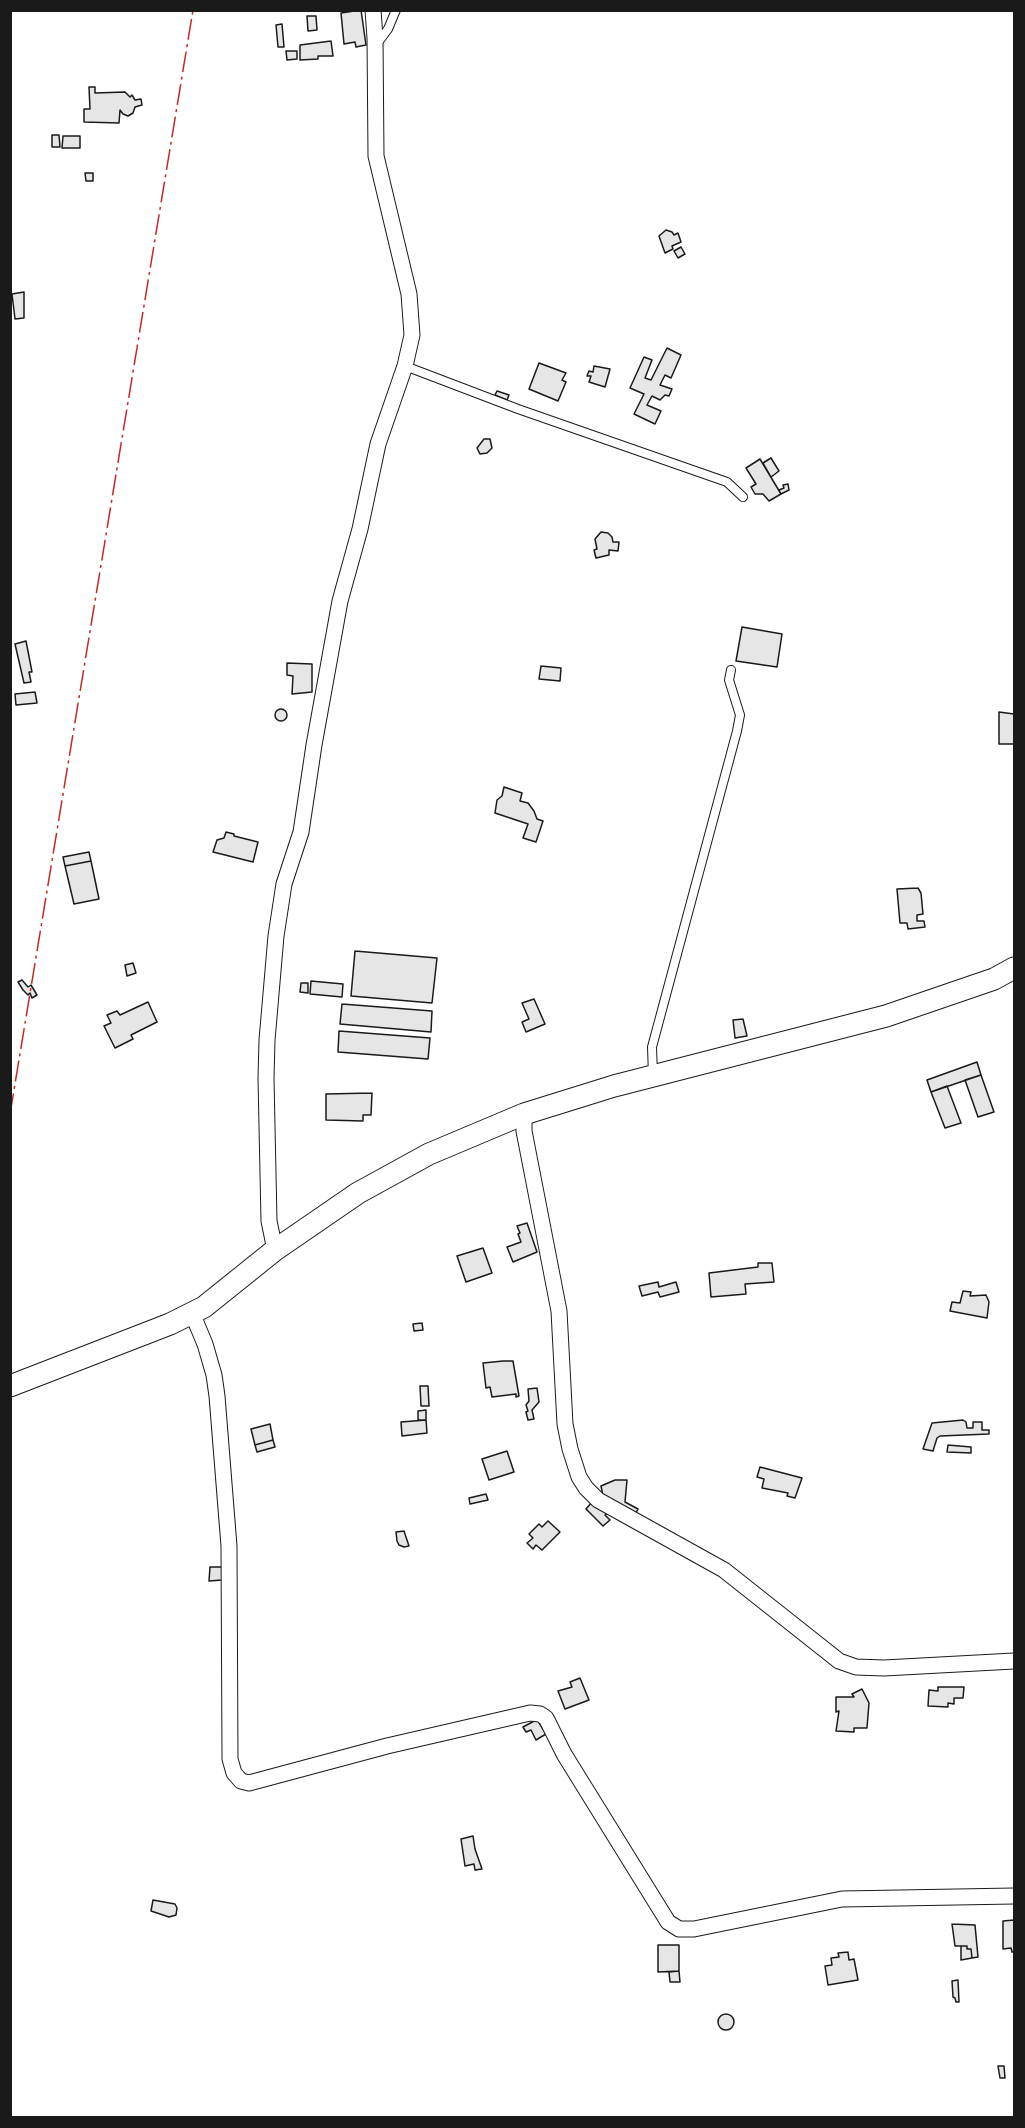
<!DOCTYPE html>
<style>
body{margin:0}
#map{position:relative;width:1025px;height:2128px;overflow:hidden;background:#fff;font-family:"Archivo Narrow",sans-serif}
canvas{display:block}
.frame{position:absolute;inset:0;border:12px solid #1a1a1a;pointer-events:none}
</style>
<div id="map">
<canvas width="1025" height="2128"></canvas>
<div class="frame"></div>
</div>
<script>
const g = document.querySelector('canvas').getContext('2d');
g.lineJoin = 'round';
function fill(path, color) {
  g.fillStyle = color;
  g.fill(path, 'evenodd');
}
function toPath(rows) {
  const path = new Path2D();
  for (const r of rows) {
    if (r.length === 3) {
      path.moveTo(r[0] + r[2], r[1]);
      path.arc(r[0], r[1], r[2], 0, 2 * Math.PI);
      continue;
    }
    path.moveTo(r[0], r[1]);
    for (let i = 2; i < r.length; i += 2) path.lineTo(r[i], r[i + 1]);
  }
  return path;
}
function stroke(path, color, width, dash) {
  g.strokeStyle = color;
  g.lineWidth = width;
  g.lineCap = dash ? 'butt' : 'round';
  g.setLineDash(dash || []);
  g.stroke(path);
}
const building = toPath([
 [361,10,366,45,356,47,355,42,344,44,341,13,361,10],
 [307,16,316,16,317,30,308,31,307,16],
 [282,24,284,47,278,47,276,25,282,24],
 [331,41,333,56,318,56,318,59,300,60,300,45,331,41],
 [286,51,297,51,297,59,287,60,286,51],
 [89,87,95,87,95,93,125,92,130,97,132,95,135,100,141,99,142,105,135,107,133,113,128,116,123,114,120,110,119,123,84,122,84,109,90,109,89,87],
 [52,135,59,135,60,147,52,147,52,135],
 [63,136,80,136,80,148,62,148,63,136],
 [85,173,93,173,93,181,86,181,85,173],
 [666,230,672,232,674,235,678,233,681,242,672,246,673,249,665,253,659,236,666,230],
 [681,247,685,254,678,258,674,251,681,247],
 [24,292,24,318,15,319,12,294,24,292],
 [667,348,681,355,671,378,665,375,660,385,672,389,669,396,665,395,660,400,652,396,647,405,661,411,655,424,634,414,644,394,630,388,644,357,652,360,645,378,651,380,667,348],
 [539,363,566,373,562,380,566,382,558,401,529,389,539,363],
 [594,366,610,369,605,387,589,382,591,376,587,376,589,371,593,372,594,366],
 [497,391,509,395,507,400,495,395,497,391],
 [484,439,490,439,492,448,487,453,480,454,477,448,484,439],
 [771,458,779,471,771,477,763,463,771,458],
 [760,459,781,494,769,501,763,494,755,494,751,487,756,484,746,468,760,459],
 [788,484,789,490,781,494,779,490,784,488,783,485,788,484],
 [601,532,608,533,612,537,613,542,619,542,618,551,609,550,609,555,596,558,594,550,597,549,595,539,601,532],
 [742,627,782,634,777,667,736,661,742,627],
 [26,641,32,672,29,672,31,682,24,683,15,644,26,641],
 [287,663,312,664,312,692,292,694,293,676,287,675,287,663],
 [541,666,561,668,560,681,539,679,541,666],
 [35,692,37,703,16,705,15,694,35,692],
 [281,715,6],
 [999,712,1014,714,1014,744,999,744,999,712],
 [504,787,522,793,520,801,528,803,534,811,537,819,543,821,536,842,523,838,528,824,495,813,497,800,502,796,504,787],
 [226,832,234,834,234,836,258,842,253,862,213,852,217,840,224,838,226,832],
 [89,852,91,861,65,866,63,857,89,852],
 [91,861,99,899,74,904,65,866,91,861],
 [918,888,921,893,923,914,917,915,917,921,924,921,925,927,908,929,907,923,900,923,897,889,918,888],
 [355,951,437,958,432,1003,351,996,355,951],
 [133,963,136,973,127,976,125,965,133,963],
 [22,980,28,987,31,985,37,995,32,998,30,993,28,995,23,990,18,982,22,980],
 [311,981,343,984,342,997,310,994,311,981],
 [301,983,308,983,308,993,300,992,301,983],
 [534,999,545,1024,526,1032,522,1022,529,1019,522,1003,534,999],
 [148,1002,157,1022,131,1035,133,1039,115,1048,104,1026,111,1023,107,1015,117,1011,120,1015,148,1002],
 [342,1004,432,1011,431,1032,340,1024,342,1004],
 [743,1019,747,1036,735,1038,733,1020,743,1019],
 [339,1031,430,1038,428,1059,338,1052,339,1031],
 [977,1062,981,1075,931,1092,927,1080,977,1062],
 [981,1075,994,1112,978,1117,965,1080,981,1075],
 [947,1086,961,1123,945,1128,931,1092,947,1086],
 [372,1093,371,1115,363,1115,363,1121,326,1120,326,1094,372,1093],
 [527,1223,537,1252,513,1262,507,1247,521,1242,518,1234,520,1233,517,1226,527,1223],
 [483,1248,492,1273,466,1282,457,1256,483,1248],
 [758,1263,772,1263,774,1282,745,1284,746,1294,711,1297,709,1273,758,1267,758,1263],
 [658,1282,659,1287,676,1282,679,1292,660,1297,658,1292,642,1296,639,1286,658,1282],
 [963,1291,971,1292,970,1296,986,1295,989,1302,987,1318,950,1311,952,1302,960,1303,963,1291],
 [422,1323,423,1330,414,1331,413,1324,422,1323],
 [503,1361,513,1361,519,1396,516,1397,516,1394,492,1397,490,1387,486,1388,483,1363,503,1361],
 [420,1386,428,1386,429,1406,421,1406,420,1386],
 [537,1388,539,1402,532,1410,534,1419,528,1420,526,1412,528,1411,526,1405,529,1401,528,1389,537,1388],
 [426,1410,426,1420,418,1420,418,1411,426,1410],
 [426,1420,427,1433,402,1436,401,1422,426,1420],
 [963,1420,966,1422,967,1428,973,1428,973,1422,982,1422,982,1430,989,1430,989,1434,940,1436,937,1438,933,1451,923,1449,932,1423,963,1420],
 [270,1424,273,1440,255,1445,251,1429,270,1424],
 [273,1440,275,1447,257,1452,255,1445,273,1440],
 [948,1445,971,1447,971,1453,947,1452,948,1445],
 [507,1451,514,1472,489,1480,482,1459,507,1451],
 [760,1467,802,1478,795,1498,787,1496,788,1493,762,1488,764,1479,757,1477,760,1467],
 [615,1480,627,1480,625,1502,638,1509,635,1515,603,1496,601,1486,615,1480],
 [486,1494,488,1500,470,1504,469,1498,486,1494],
 [592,1502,610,1511,605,1515,610,1520,603,1526,586,1509,592,1502],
 [548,1521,560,1532,542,1550,536,1545,533,1549,527,1543,533,1538,529,1534,539,1524,542,1527,548,1521],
 [404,1531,409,1546,404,1547,399,1545,397,1541,396,1532,404,1531],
 [210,1567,222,1567,222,1580,209,1581,210,1567],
 [580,1678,589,1700,565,1709,558,1691,572,1687,570,1682,580,1678],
 [938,1687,964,1687,963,1698,954,1698,954,1704,948,1703,948,1707,928,1706,929,1690,938,1691,938,1687],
 [862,1689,869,1703,867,1728,854,1728,854,1732,836,1731,839,1711,836,1712,836,1697,854,1697,852,1694,862,1689],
 [536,1720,538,1721,546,1734,536,1740,531,1730,526,1732,523,1727,536,1720],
 [473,1836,475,1849,482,1869,475,1870,474,1864,465,1866,461,1839,473,1836],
 [153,1900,175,1904,177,1908,176,1915,169,1917,151,1911,153,1900],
 [1014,1920,1014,1952,1012,1952,1011,1948,1003,1949,1003,1921,1014,1920],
 [952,1924,975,1925,978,1957,972,1958,971,1949,967,1949,967,1946,955,1946,952,1924],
 [658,1945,679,1945,679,1971,658,1972,658,1945],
 [961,1946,967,1946,967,1949,971,1949,972,1958,961,1960,961,1946],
 [848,1952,849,1960,854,1959,858,1980,828,1985,825,1966,832,1965,831,1958,839,1957,838,1953,848,1952],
 [679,1971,680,1982,670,1982,669,1972,679,1971],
 [958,1980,959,2002,956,2002,955,1998,953,1997,952,1981,958,1980],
 [726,2022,8],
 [998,2066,1004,2066,1005,2078,1000,2078,998,2066]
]);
const lane = toPath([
 [376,45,388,29,396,10],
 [405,366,518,409,727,482,743,497],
 [653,1075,652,1047,737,731,740,715,729,680,731,670]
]);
const street = toPath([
 [524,1114,524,1131,559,1311,565,1424,570,1449,579,1477,586,1488,598,1500,724,1570,839,1661,856,1667,884,1668,1014,1661],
 [275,1250,269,1221,266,1078,267,1040,276,936,284,884,301,832,314,745,340,601,360,529,378,444,405,366,412,335,409,294,376,156,375,38,373,10],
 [192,1313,205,1344,214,1375,217,1396,229,1546,230,1759,234,1773,241,1781,249,1783,387,1746,530,1713,540,1714,546,1718,564,1754,668,1922,679,1929,694,1929,842,1899,1014,1896]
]);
const secondary = toPath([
 [10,1386,170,1324,204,1307,275,1250,358,1193,429,1154,524,1114,614,1086,886,1016,994,979,1014,968]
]);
const power = toPath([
 [10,1114,193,10]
]);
fill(building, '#e6e6e6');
stroke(building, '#1a1a1a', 1.5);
stroke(lane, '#1a1a1a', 10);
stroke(street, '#1a1a1a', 17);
stroke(secondary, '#1a1a1a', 23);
stroke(lane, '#fff', 8);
stroke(street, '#fff', 15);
stroke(secondary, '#fff', 21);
stroke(power, '#c62828', 1.5, [21, 4.5, 3, 4.5]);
</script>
